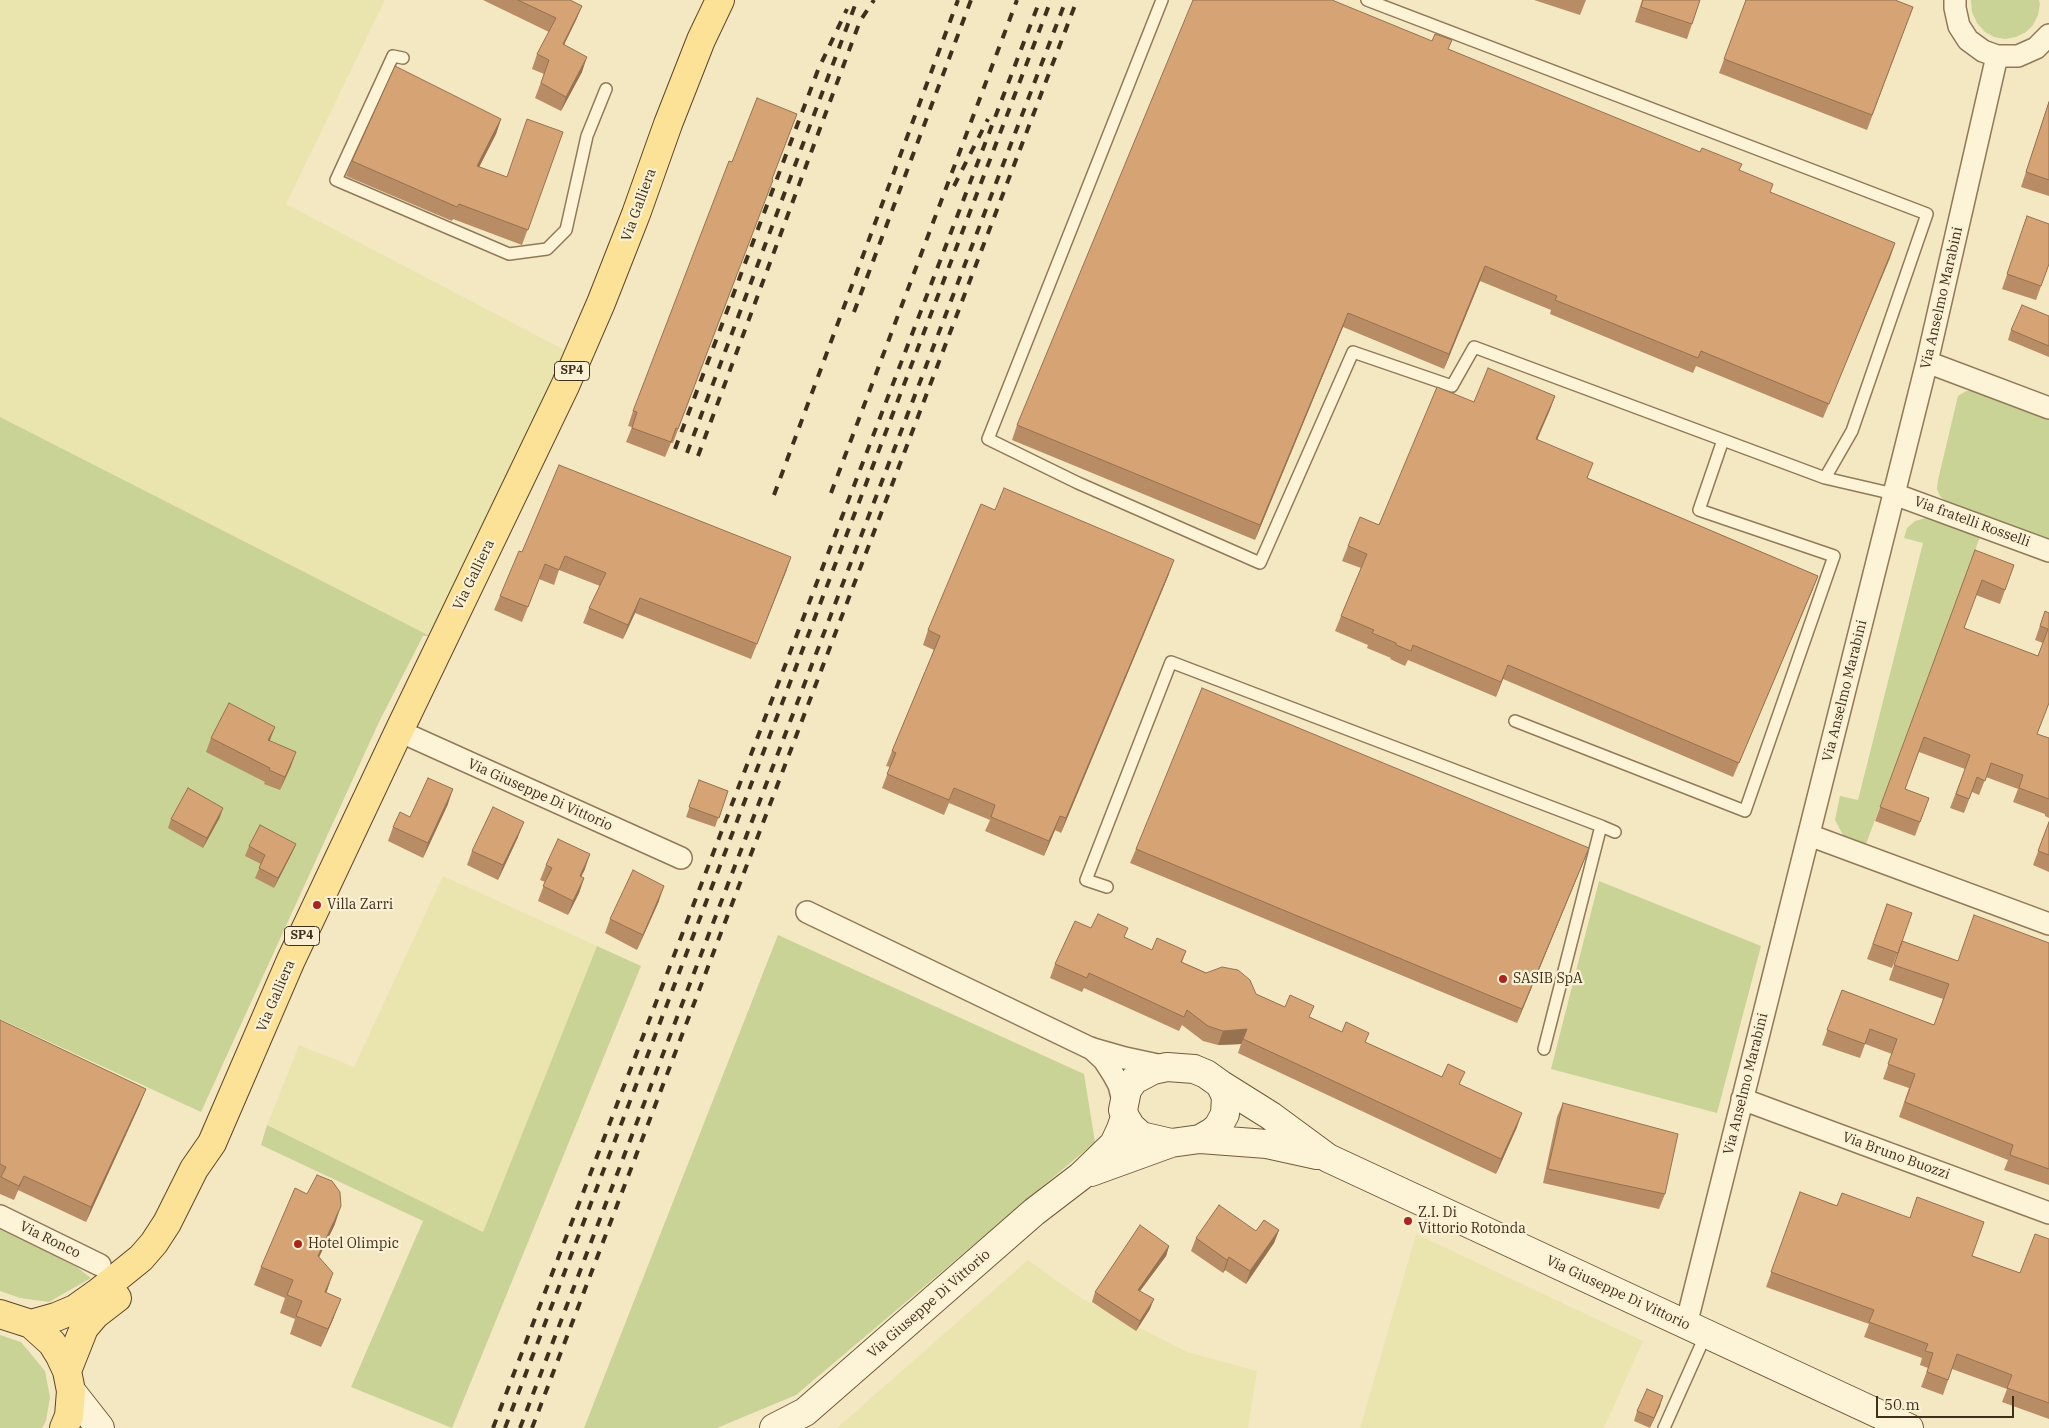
<!DOCTYPE html>
<style>
body{margin:0}
#map{position:relative;width:2049px;height:1428px;overflow:hidden;background:#f4e8c3;font-family:"IBM Plex Serif",serif}
canvas{display:block}
.scale{position:absolute;left:1876px;top:1396px;width:138px;height:22px;box-sizing:border-box;border:2px solid #3f2f1d;border-top:0;padding-left:6px;font-size:15px;line-height:18px;white-space:nowrap;color:#3f2f1d;-webkit-text-stroke:4px #faf1d4;paint-order:stroke}
</style>
<div id="map">
<canvas width="2049" height="1428"></canvas>
<div class="scale">50 m</div>
</div>
<script>
const g = document.querySelector('canvas').getContext('2d');
g.lineJoin = 'round';
function fill(path, color) {
  g.fillStyle = color;
  g.fill(path, 'evenodd');
}
function toPath(rows) {
  const path = new Path2D();
  for (const r of rows) {
    path.moveTo(r[0], r[1]);
    for (let i = 2; i < r.length; i += 2) path.lineTo(r[i], r[i + 1]);
  }
  return path;
}
function stroke(path, color, width, dash) {
  g.strokeStyle = color;
  g.lineWidth = width;
  g.lineCap = dash ? 'butt' : 'round';
  g.setLineDash(dash || []);
  g.stroke(path);
}
function drawText(font, color, halo, rows, align = 'center') {
  g.font = font + ' "IBM Plex Serif",serif';
  g.lineWidth = 4.5;
  g.setLineDash([]);
  g.textBaseline = 'middle';
  g.strokeStyle = halo;
  g.fillStyle = color;
  for (const [text, x, y, turn = 0] of rows) {
    g.save();
    g.translate(x, y);
    g.rotate((+turn || 0) * Math.PI / 180);
    g.textAlign = isNaN(turn) ? turn : align;
    if (halo) g.strokeText(text, 0, 0);
    g.fillText(text, 0, 0);
    g.restore();
  }
}
const farmland = toPath([
 [0,0,385,0,286,204,570,353,430,636,0,417],
 [443,876,597,946,483,1232,267,1125,299,1045,354,1067],
 [1416,1234,1643,1341,1604,1428,1360,1428],
 [1028,1260,1081,1298,1187,1352,1257,1371,1248,1428,837,1428]
]);
const green = toPath([
 [1971,0,2039,0,2040,4,2038,15,2033,25,2026,32,2016,37,2005,39,1994,37,1985,32,1977,23,1972,12],
 [1966,391,1972,391,2049,420,2049,539,1945,501,1940,496,1937,489,1938,480,1958,396],
 [0,417,430,636,423,636,379,722,201,1112,0,1019],
 [1926,518,1980,537,1866,844,1844,837,1835,820,1840,796,1858,800,1923,543,1904,538,1907,528,1915,521],
 [1599,881,1761,946,1717,1113,1551,1069],
 [778,935,1084,1074,1095,1142,796,1395,717,1428,584,1428],
 [597,946,641,966,452,1428,351,1387,423,1221,261,1145,267,1125,483,1232],
 [0,1227,78,1268,91,1278,49,1302,20,1298,0,1291],
 [0,1335,21,1342,45,1371,50,1397,46,1421,42,1428,0,1428]
]);
const lane = toPath([
 [1162,0,988,439,1078,483,1260,563,1353,352,1452,386,1474,347,1825,478,1894,494],
 [1367,0,1927,214,1852,431,1825,478],
 [403,58,393,56,336,180,509,254,547,249,566,230,587,136,606,89],
 [1515,721,1745,811,1834,556,1699,510,1723,440],
 [1601,826,1615,832],
 [1107,887,1086,880,1171,662,1601,826,1544,1049],
 [1664,1428,1706,1334]
]);
const street = toPath([
 [1955,0,1955,8,1959,26,1968,40,1983,51,1997,56,2018,56,2036,48,2049,35],
 [1927,362,2049,408],
 [1894,494,2049,551],
 [399,731,681,858],
 [1809,835,2049,924],
 [807,912,1090,1048,1125,1058,1167,1067],
 [1091,1048,1104,1060,1113,1074,1119,1085,1123,1101],
 [1742,1099,2049,1213],
 [0,1216,100,1265],
 [1686,1325,1927,362,1997,56]
]);
const secondary = toPath([
 [1167,1067,1194,1069,1206,1074,1220,1084,1226,1097,1225,1114,1218,1127,1212,1132,1200,1139,1171,1143,1141,1136,1131,1127,1125,1117,1123,1110,1127,1090,1134,1080,1153,1070,1167,1067],
 [1220,1084,1271,1116,1328,1158,1909,1428],
 [1200,1139,1267,1144,1317,1155],
 [1091,1172,1171,1143],
 [71,1391,100,1428],
 [774,1428,805,1412,1034,1212,1081,1176,1114,1144,1121,1129,1125,1117]
]);
const primary = toPath([
 [0,1314,31,1324,52,1343,60,1356,67,1371,71,1391,69,1416,64,1428],
 [31,1324,56,1317,75,1309,99,1292,141,1258,154,1243,167,1223,194,1169,212,1143,291,960,399,731,565,386,601,303,636,214,668,124,701,40,720,0],
 [67,1371,84,1328,95,1315,117,1298]
]);
const rail = toPath([
 [954,186,988,119],
 [854,312,971,0],
 [675,449,818,70,847,9],
 [687,453,857,0],
 [698,456,860,21,874,0],
 [831,493,1017,0],
 [774,495,958,0],
 [493,1428,1040,0],
 [505,1428,1051,0],
 [520,1428,1066,0],
 [532,1428,1077,0]
]);
const wall = toPath([
 [483,0,570,0,582,6,576,20,564,45,582,72,561,111,535,98,544,74,532,69,537,54,549,32],
 [1534,0,1586,0,1580,15],
 [1642,0,1700,0,1687,39,1635,22],
 [1746,0,1913,7,1867,130,1719,73],
 [1448,49,1739,171,1770,192,1895,243,1823,418,1696,366,1693,373,1550,314,1551,310,1480,281,1444,369,1343,327,1255,540,1012,440,1017,425],
 [2049,101,2049,196,2021,187],
 [501,119,496,134,479,167,507,177,563,132,522,245,453,219,452,221,346,176,352,161],
 [772,179,673,443,671,443,665,457,626,442,632,427,628,426,633,411],
 [2027,216,2049,264,2036,300,2002,289],
 [2049,316,2049,357,2008,340,2011,330],
 [1555,396,1537,439,1588,478,1818,576,1812,591,1733,777,1503,679,1496,697,1408,660,1405,666,1390,659,1391,658,1367,648,1368,645,1335,631,1341,616,1361,568,1342,561,1348,546,1379,525,1474,402],
 [995,510,1169,574,1061,833,1055,830,1044,856,985,831,990,820,949,803,944,815,882,788,890,767,886,766,892,751,934,650,923,645,928,630],
 [1975,550,2014,565,2000,604,1976,595,1964,628,2038,656,2043,643,2035,640,2045,611,2049,613,2049,703,2037,734,2049,738,2049,818,2045,816,2045,814,2013,802,2018,789,1986,777,1979,795,1972,792,1964,813,1950,808,1965,769,1919,752,1905,789,1929,798,1915,836,1875,821],
 [522,552,791,557,751,659,635,613,623,639,583,623,589,608,600,586,559,570,554,585,539,579,522,622,494,610,500,596],
 [211,738,269,741,291,766,280,790,264,784,265,782,206,752],
 [699,780,728,791,715,827,686,817],
 [448,804,423,858,388,841,393,827,410,817],
 [220,817,203,848,168,828,171,819],
 [2049,822,2049,872,2033,865],
 [518,837,498,880,467,865,472,851],
 [296,844,292,853,274,888,255,878,261,864,245,856,249,846],
 [1589,848,1583,863,1517,1023,1130,863,1136,849],
 [546,865,585,869,581,877,584,878,579,893,568,915,538,901,545,882,540,880],
 [659,901,637,950,605,933,610,919],
 [1887,904,1912,913,1892,968,1867,959],
 [1091,928,1124,937,1152,950,1186,951,1182,962,1285,1007,1310,1017,1442,1077,1460,1085,1517,1127,1496,1174,1238,1053,1241,1044,1218,1045,1203,1041,1182,1025,1179,1031,1084,988,1082,992,1050,978,1055,964],
 [1902,941,1958,961,2049,943,2049,1185,2004,1170,2008,1160,1899,1117,1909,1088,1883,1079,1892,1054,1865,1044,1860,1058,1822,1045,1842,990,1934,1025,1943,999,1889,980],
 [0,1020,140,1104,86,1222,18,1190,14,1200,0,1194],
 [1563,1103,1665,1194,1659,1209,1543,1183,1557,1117],
 [1800,1192,2020,1273,2049,1239,2049,1419,2002,1402,2007,1389,1952,1369,1943,1395,1921,1387,1928,1368,1920,1365,1922,1358,1864,1337,1869,1324,1766,1287],
 [335,1224,319,1257,326,1293,334,1317,321,1347,290,1334,295,1319,280,1313,285,1298,254,1285,261,1267],
 [1279,1230,1274,1243,1246,1284,1225,1270,1223,1273,1191,1251,1196,1238,1256,1231],
 [1169,1246,1166,1256,1140,1291,1150,1309,1136,1331,1092,1302,1095,1292],
 [1660,1406,1650,1428,1634,1421,1637,1411]
]);
const shadedWall = toPath([
 [582,6,576,20,557,59,563,44],
 [587,57,582,72,561,111,566,97],
 [501,119,496,134,472,181,477,166],
 [1895,243,1890,258,1823,418,1829,404],
 [1485,266,1480,281,1444,369,1449,354],
 [1348,313,1343,327,1255,540,1260,525],
 [1555,396,1550,410,1531,454,1536,439],
 [791,557,786,572,751,659,757,644],
 [1174,560,1169,574,1061,833,1066,818],
 [1818,576,1812,591,1733,777,1739,763],
 [640,598,635,613,623,639,628,625],
 [1508,665,1503,679,1496,697,1501,682],
 [275,727,270,740,263,754,268,740],
 [296,752,291,766,280,790,285,777],
 [453,789,448,804,423,858,428,843],
 [223,808,220,817,203,848,207,838],
 [1060,816,1055,830,1044,856,1049,841],
 [524,822,518,837,498,880,503,865],
 [296,844,292,853,274,888,278,878],
 [1589,848,1583,863,1517,1023,1522,1009],
 [590,854,585,869,574,891,580,876],
 [584,878,579,893,568,915,573,901],
 [664,886,659,901,637,950,643,935],
 [1247,1029,1241,1044,1218,1045,1223,1031],
 [146,1089,140,1104,86,1222,91,1207],
 [1522,1113,1517,1127,1496,1174,1501,1159],
 [24,1176,18,1190,14,1200,19,1186],
 [341,1206,335,1224,311,1274,318,1256],
 [1279,1230,1274,1243,1246,1284,1250,1271],
 [1169,1246,1166,1256,1134,1299,1138,1290],
 [1229,1257,1225,1270,1223,1273,1227,1260],
 [333,1273,327,1291,318,1310,325,1292],
 [341,1299,334,1317,321,1347,328,1329],
 [1154,1299,1150,1309,1136,1331,1140,1321],
 [1663,1396,1660,1406,1650,1428,1654,1418]
]);
const building = toPath([
 [518,0,570,0,582,6,563,44,587,57,566,97,541,83,549,60,537,54,556,18,518,0],
 [1193,0,1332,0,1432,41,1435,34,1452,40,1448,49,1700,152,1702,148,1742,164,1739,170,1773,184,1770,192,1895,243,1829,404,1701,351,1698,358,1555,300,1557,296,1485,266,1449,354,1348,313,1260,525,1017,425,1193,0],
 [1643,0,1700,0,1692,24,1641,7,1643,0],
 [1746,0,1895,0,1913,7,1872,115,1724,59,1746,0],
 [395,66,501,119,477,166,507,177,527,119,563,132,528,230,459,204,457,207,352,161,395,66],
 [757,98,797,114,772,179,773,180,678,429,676,428,671,442,632,428,637,412,633,411,729,161,732,162,757,98],
 [2049,102,2049,180,2026,172,2049,102],
 [2027,216,2049,224,2049,264,2041,286,2007,274,2027,216],
 [2022,305,2049,316,2049,346,2011,330,2022,305],
 [1488,368,1555,396,1536,439,1593,463,1587,478,1818,576,1739,763,1508,665,1501,682,1413,645,1411,651,1396,645,1396,643,1372,633,1374,630,1341,616,1367,554,1348,546,1360,517,1379,525,1437,387,1474,402,1488,368],
 [559,465,791,557,757,644,640,598,628,625,589,608,606,573,565,556,559,570,545,564,528,607,500,596,519,551,522,552,559,465],
 [1004,488,1174,560,1066,818,1060,816,1049,841,991,817,995,805,954,788,949,800,887,774,896,753,892,751,940,636,928,630,981,504,995,510,1004,488],
 [1975,550,2014,565,2005,590,1982,580,1964,628,2038,656,2048,629,2040,626,2045,611,2049,613,2049,703,2037,734,2049,738,2049,799,2019,788,2023,775,1991,763,1985,781,1977,777,1969,799,1956,794,1970,755,1924,737,1905,789,1929,798,1920,822,1880,807,1975,550],
 [1202,688,1589,848,1522,1009,1136,849,1202,688],
 [229,703,275,727,268,740,296,752,285,777,269,770,270,768,211,738,229,703],
 [428,778,453,789,428,843,393,827,400,812,410,817,428,778],
 [699,780,728,791,719,818,689,807,699,780],
 [188,788,223,808,207,838,171,819,188,788],
 [493,807,524,822,503,865,472,851,493,807],
 [2049,822,2049,855,2038,851,2049,822],
 [260,825,296,844,278,878,259,868,265,855,249,846,260,825],
 [558,839,590,854,580,876,584,878,573,901,543,886,552,868,546,865,558,839],
 [633,870,664,886,643,935,610,919,633,870],
 [1887,904,1912,913,1898,953,1873,944,1887,904],
 [1098,914,1128,928,1124,937,1152,950,1157,938,1186,951,1181,962,1206,973,1222,967,1238,970,1250,980,1256,994,1285,1007,1290,995,1314,1006,1309,1017,1342,1032,1346,1022,1369,1033,1365,1042,1442,1077,1448,1064,1465,1072,1459,1084,1522,1113,1501,1159,1243,1039,1247,1029,1223,1031,1208,1026,1187,1010,1184,1017,1089,973,1087,978,1055,964,1075,921,1091,928,1098,914],
 [1974,915,2049,943,2049,1169,2010,1155,2013,1145,1905,1102,1915,1074,1888,1064,1897,1039,1870,1029,1865,1044,1827,1030,1842,990,1934,1025,1949,984,1894,965,1902,941,1958,961,1974,915],
 [0,1020,146,1089,91,1207,24,1176,19,1186,1,1177,6,1167,0,1164,0,1020],
 [1563,1103,1678,1134,1665,1194,1548,1169,1563,1103],
 [317,1175,332,1181,340,1192,341,1206,318,1256,333,1273,325,1292,341,1299,328,1329,296,1316,302,1301,287,1295,293,1280,261,1267,295,1188,307,1194,317,1175],
 [1800,1192,1837,1206,1842,1193,1910,1218,1917,1197,1984,1222,1972,1256,2020,1273,2035,1234,2049,1239,2049,1403,2007,1388,2012,1375,1957,1354,1948,1380,1927,1372,1933,1353,1925,1351,1928,1344,1869,1322,1874,1310,1771,1272,1800,1192],
 [1219,1205,1256,1231,1264,1220,1279,1230,1250,1271,1229,1257,1227,1260,1196,1238,1219,1205],
 [1140,1225,1169,1246,1138,1290,1154,1299,1140,1321,1095,1292,1140,1225],
 [1647,1389,1663,1396,1654,1418,1637,1411,1647,1389]
]);
const markers = [
 [317,905,5,"#a8261f"],
 [1503,979,5,"#a8261f"],
 [1408,1221,5,"#a8261f"],
 [298,1244,5,"#a8261f"]
];
const shields = [
 [572,371,35],
 [302,936,35]
];
const shieldNames = [
 ["SP4",572,371],
 ["SP4",302,936]
];
const streetNames = [
 ["Via Galliera",639,205,-70],
 ["Via Anselmo Marabini",1942,298,-77],
 ["Via fratelli Rosselli",1972,522,20],
 ["Via Galliera",474,575,-64],
 ["Via Anselmo Marabini",1845,691,-76],
 ["Via Giuseppe Di Vittorio",540,795,24],
 ["Via Galliera",276,996,-67],
 ["Via Anselmo Marabini",1746,1084,-76],
 ["Via Bruno Buozzi",1896,1156,20],
 ["Via Ronco",50,1240,26],
 ["Via Giuseppe Di Vittorio",1618,1293,25],
 ["Via Giuseppe Di Vittorio",929,1304,-41]
];
const poiNames = [
 ["Villa Zarri",327,905],
 ["SASIB SpA",1513,979],
 ["Z.I. Di",1418,1213],
 ["Vittorio Rotonda",1418,1229],
 ["Hotel Olimpic",308,1244]
];
fill(farmland, '#eae4af');
fill(green, '#c8d395');
stroke(lane, '#917957', 14);
stroke(street, '#917957', 24);
stroke(secondary, '#725a3a', 30);
stroke(primary, '#5e462b', 30);
stroke(lane, '#fdf4d8', 11);
stroke(street, '#fdf4d8', 21);
stroke(secondary, '#fdf4d8', 28);
stroke(primary, '#fbe297', 28);
stroke(rail, '#3f2f1d', 4, [9, 9]);
fill(wall, '#b88c64');
fill(shadedWall, '#967251');
fill(building, '#d6a374');
stroke(building, '#967251', 1);
for (const [x, y, r, color] of markers) {
  const dot = new Path2D();
  dot.arc(x, y, r, 0, 2 * Math.PI);
  g.fillStyle = color;
  g.fill(dot);
  stroke(dot, '#faf1d4', 2);
}
for (const [x, y, w] of shields) {
  const box = new Path2D();
  box.roundRect(x - w / 2, y - 9.5, w, 19, 4);
  g.fillStyle = '#faf1d4';
  g.fill(box);
  stroke(box, '#3f2f1d', 1);
}
drawText('bold 12px', '#3f2f1d', null, shieldNames);
drawText('14px', '#3f2f1d', '#faf1d4', streetNames);
drawText('14px', '#3f2f1d', '#faf1d4', poiNames, 'left');
</script>
